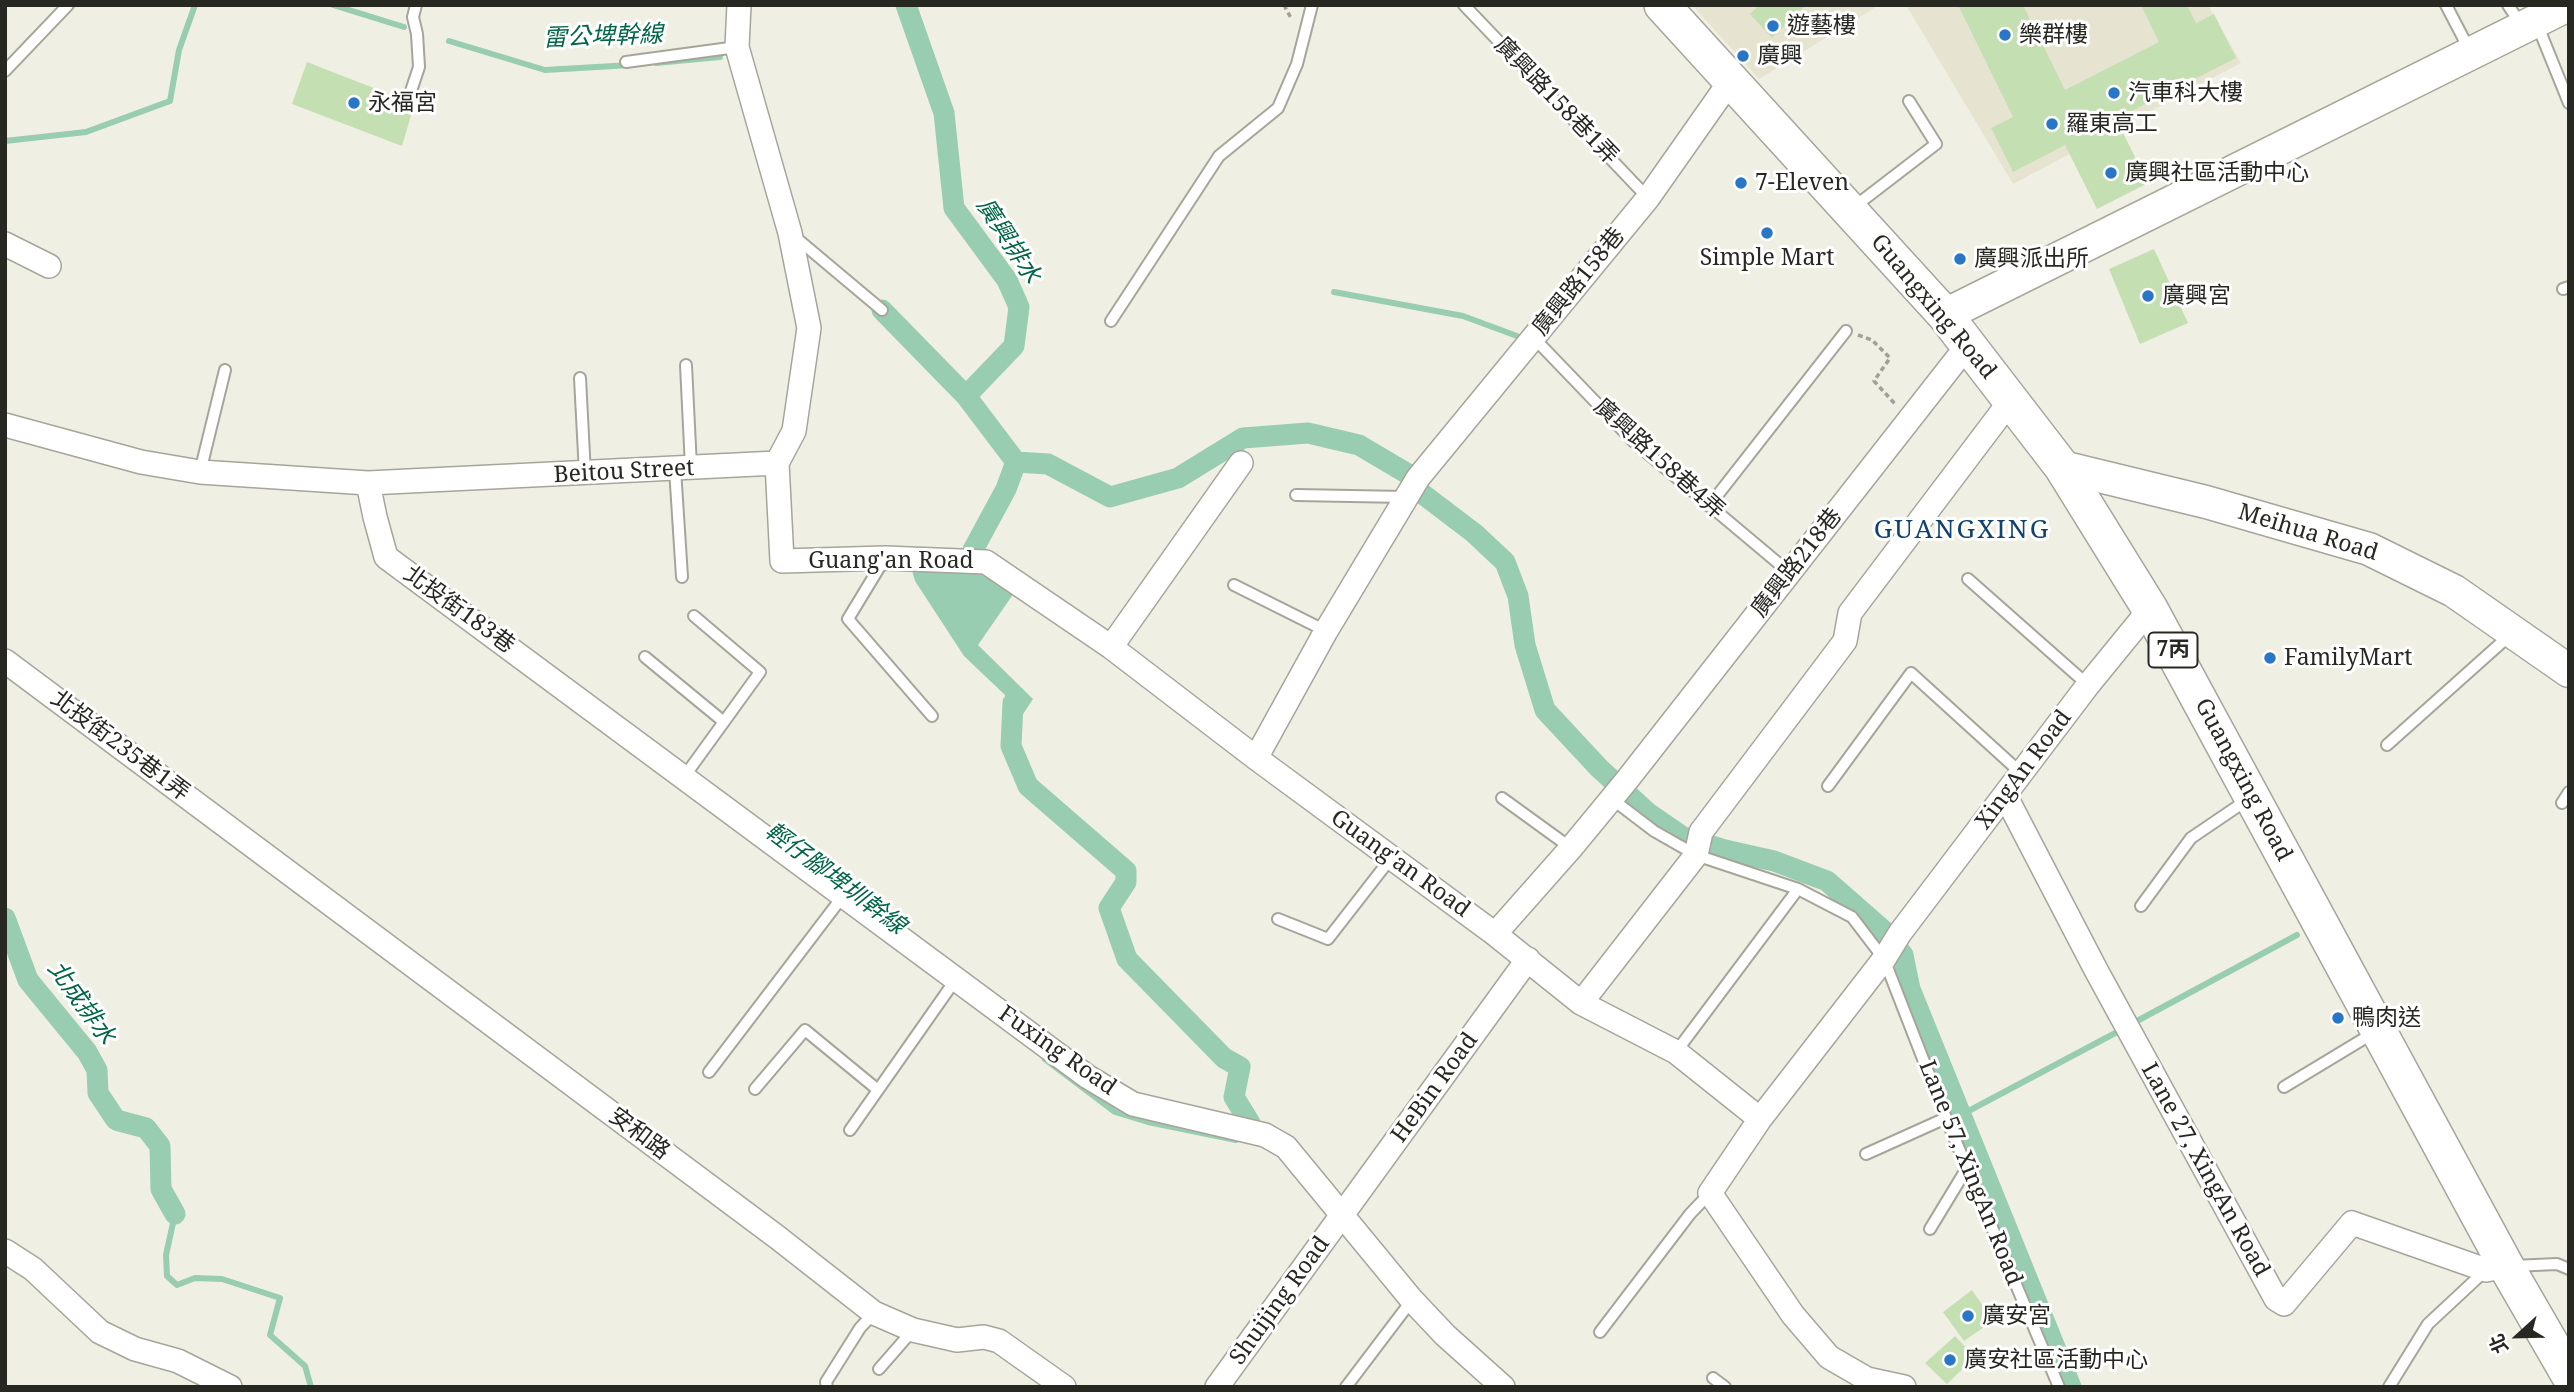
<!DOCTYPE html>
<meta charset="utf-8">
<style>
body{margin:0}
#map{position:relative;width:2574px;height:1392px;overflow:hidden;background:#f0efe3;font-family:"Noto Serif","Noto Sans TC",serif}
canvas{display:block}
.frame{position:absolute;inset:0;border:7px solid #282823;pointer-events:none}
.north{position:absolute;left:2483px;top:1301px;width:70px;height:70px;-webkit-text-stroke:5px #fff;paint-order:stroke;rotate:248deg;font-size:19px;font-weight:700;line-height:28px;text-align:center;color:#282823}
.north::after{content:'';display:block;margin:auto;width:24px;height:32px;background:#282823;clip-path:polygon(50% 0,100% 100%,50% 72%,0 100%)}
</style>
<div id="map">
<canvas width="2574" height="1392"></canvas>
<div class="frame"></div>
<div class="north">北</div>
</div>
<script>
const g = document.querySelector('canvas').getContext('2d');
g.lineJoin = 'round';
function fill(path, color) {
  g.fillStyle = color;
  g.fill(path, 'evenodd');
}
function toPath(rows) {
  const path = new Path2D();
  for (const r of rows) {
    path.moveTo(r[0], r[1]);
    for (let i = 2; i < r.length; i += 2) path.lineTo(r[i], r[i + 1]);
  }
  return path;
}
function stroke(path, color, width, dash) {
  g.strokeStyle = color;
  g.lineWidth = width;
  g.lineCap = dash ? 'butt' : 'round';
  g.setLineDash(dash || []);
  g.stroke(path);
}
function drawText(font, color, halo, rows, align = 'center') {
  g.font = font + ' "Noto Serif","Noto Sans TC",serif';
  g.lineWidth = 6;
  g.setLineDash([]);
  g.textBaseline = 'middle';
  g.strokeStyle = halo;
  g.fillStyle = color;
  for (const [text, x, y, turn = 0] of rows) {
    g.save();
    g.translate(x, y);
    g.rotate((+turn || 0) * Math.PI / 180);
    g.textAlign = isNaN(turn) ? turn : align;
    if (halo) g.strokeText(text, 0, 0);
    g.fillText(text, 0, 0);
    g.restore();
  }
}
const built = toPath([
 [1692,5,1879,5,1759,79],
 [1906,5,2208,5,2241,63,2013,184]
]);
const water = toPath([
 [911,567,988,575,1014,593,978,645,1033,699,1004,743,1005,695,964,656,915,581]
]);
const stream = toPath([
 [333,5,404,27],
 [449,41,545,70,631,65],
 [656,63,720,57],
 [5,141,86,132,170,101,179,50,195,5],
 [1334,292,1463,316,1517,336],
 [2137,1021,2297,935],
 [1045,1059,1115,1112,1148,1122,1236,1140,1241,1133],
 [1961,1115,2119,1031],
 [175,1214,166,1255,167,1276,177,1285,195,1278,222,1279,280,1298,270,1335,305,1366,311,1387]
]);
const canal = toPath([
 [906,5,944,113,954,208,1007,280,1019,307,1014,346,966,396,1016,462],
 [882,310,966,396],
 [1016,462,1048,464,1110,497,1178,478,1243,438,1308,433,1359,445,1408,474,1420,492,1474,533,1505,562,1518,596,1525,645,1545,710,1599,768,1648,813,1683,837,1725,850,1774,861,1827,881,1884,931,1903,955,1910,989,2071,1387],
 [973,550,1006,489,1016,462],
 [1013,703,1011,746,1028,786,1126,871,1126,882,1109,908,1127,959,1224,1058,1240,1067,1234,1097,1250,1123],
 [5,918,28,980,87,1052,97,1070,98,1093,116,1120,146,1128,160,1146,161,1189,175,1214]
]);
const building = toPath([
 [1759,5,1806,5,1772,38,1750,14],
 [1958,5,2023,5,2065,90,2159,42,2141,5,2187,5,2196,23,2214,14,2236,58,2116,119,2148,183,2097,209,2065,145,2013,172,1991,128,2013,117],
 [307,62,407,101,415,102,402,146,292,104],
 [2154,249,2188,323,2140,344,2109,269],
 [1972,1290,1993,1321,1964,1341,1943,1312],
 [1955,1336,1975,1357,1947,1384,1925,1363]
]);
const path = toPath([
 [1284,5,1292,20],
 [1858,335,1872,340,1890,358,1874,381,1896,405]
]);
const lane = toPath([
 [1464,5,1648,198],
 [2446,5,2469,49],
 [2508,5,2522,26],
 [2537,24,2569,103],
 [626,62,737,47],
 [5,71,68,5],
 [410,94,419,67,417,34,413,17,416,5],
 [1854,207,1936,144,1909,101],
 [795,237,882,310],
 [2563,289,2569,287],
 [1111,321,1219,156,1278,108,1297,64,1312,5],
 [1534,338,1634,442,1790,573],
 [686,365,691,467],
 [580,378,585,474],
 [675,469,682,577],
 [200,472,225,370],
 [1296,495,1405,497],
 [1709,506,1846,331],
 [885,558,848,619,932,716],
 [1968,579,2088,685],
 [1234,585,1326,631],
 [645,657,724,722],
 [2387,745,2510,635],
 [684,777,760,672,694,616],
 [1828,786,1911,673,2021,773],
 [1502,798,1571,848],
 [1612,799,1654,831,1696,855,1798,889,1852,917,1884,959,1946,1118,2059,1387],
 [2562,803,2569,792],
 [2141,906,2191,838,2247,800],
 [1278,919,1328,939,1391,858],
 [1676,1052,1798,889],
 [709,1072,843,896],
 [2284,1087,2375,1032],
 [755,1089,805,1030,878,1090],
 [850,1130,956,979],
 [1866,1154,1946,1118],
 [1930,1229,1967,1168],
 [2513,1266,2557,1264,2569,1269],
 [1600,1332,1690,1214,1710,1193],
 [879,1369,913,1330],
 [1713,1378,1725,1387],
 [827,1387,826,1382,860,1328,874,1313],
 [1346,1387,1412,1300],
 [2389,1387,2428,1324,2486,1270]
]);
const street = toPath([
 [5,244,49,266],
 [5,425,141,462,200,472,368,483,777,463,794,431,809,328,790,233,737,47,739,5],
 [777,463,782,561,885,558,986,562,1111,647,1256,758,1495,934,1581,1003,1676,1052,1760,1119],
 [368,483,375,517,386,557,1088,1077,1133,1104,1265,1135,1286,1147,1412,1300,1445,1335,1503,1387],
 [1111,647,1241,463],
 [5,661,777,1237,874,1313,913,1330,957,1340,984,1337,999,1341,1064,1387],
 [1256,758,1326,631,1418,478,1648,198,1731,80],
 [2005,795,2096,970,2276,1299,2284,1304,2352,1223,2486,1270,2506,1266],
 [1495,934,1571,848,1627,780,1967,346],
 [1581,1003,1696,855,1701,832,1845,641,1850,613,2011,400],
 [5,1251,33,1269,100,1332,135,1349,178,1361,230,1387],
 [1217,1387,1528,959],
 [1904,1387,1867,1379,1829,1357,1793,1315,1710,1193,1760,1119,1884,959,1900,933,2088,685,2150,609]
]);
const secondary = toPath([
 [1945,315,2568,5],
 [2062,467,2206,502,2369,549,2454,591,2569,671]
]);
const primary = toPath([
 [1662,5,1945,315,2062,467,2150,609,2506,1266,2569,1375]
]);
const markers = [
 [1773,26,7,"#2976c6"],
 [2005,35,7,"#2976c6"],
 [1743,56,7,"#2976c6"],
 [2114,93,7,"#2976c6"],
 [354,103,7,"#2976c6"],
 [2052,124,7,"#2976c6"],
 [2111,173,7,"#2976c6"],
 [1741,183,7,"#2976c6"],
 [1767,233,7,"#2976c6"],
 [1960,259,7,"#2976c6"],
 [2148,296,7,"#2976c6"],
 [2270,658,7,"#2976c6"],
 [2338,1018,7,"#2976c6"],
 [1968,1316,7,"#2976c6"],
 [1950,1360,7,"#2976c6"]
];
const shields = [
 [2173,650,49]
];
const shieldNames = [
 ["7丙",2173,650]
];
const poiNames = [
 ["遊藝樓",1787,26],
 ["樂群樓",2019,35],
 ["廣興",1757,56],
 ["汽車科大樓",2128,93],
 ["永福宮",368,103],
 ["羅東高工",2066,124],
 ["廣興社區活動中心",2125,173],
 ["7-Eleven",1755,183],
 ["Simple Mart",1767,258,"center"],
 ["廣興派出所",1974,259],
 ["廣興宮",2162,296],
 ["FamilyMart",2284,658],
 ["鴨肉送",2352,1018],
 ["廣安宮",1982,1316],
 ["廣安社區活動中心",1964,1360]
];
const streetNames = [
 ["廣興路158巷1弄",1556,101,46],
 ["廣興路158巷",1579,282,-51],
 ["Guangxing Road",1933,307,50],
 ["廣興路158巷4弄",1659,459,42],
 ["Beitou Street",624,472,-3],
 ["Meihua Road",2308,533,17],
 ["Guang'an Road",891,561],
 ["廣興路218巷",1797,563,-52],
 ["北投街183巷",459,610,36],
 ["北投街235巷1弄",120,746,37],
 ["XingAn Road",2024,770,-53],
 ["Guangxing Road",2243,780,62],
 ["Guang'an Road",1400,864,36],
 ["Fuxing Road",1057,1051,35],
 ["HeBin Road",1435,1088,-54],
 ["安和路",639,1134,37],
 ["Lane 27, XingAn Road",2205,1170,61],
 ["Lane 57, XingAn Road",1970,1173,68],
 ["Shuijing Road",1280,1301,-54]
];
const waterNames = [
 ["雷公埤幹線",603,37,-2],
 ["廣興排水",1008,241,57],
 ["輕仔腳埤圳幹線",835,879,37],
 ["北成排水",81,1003,54]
];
const quarterNames = [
 ["GUANGXING",1962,531]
];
fill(built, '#e6e4d1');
fill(water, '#98cdb2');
stroke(stream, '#98cdb2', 6);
stroke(canal, '#98cdb2', 21);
fill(building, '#c4dfb2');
stroke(lane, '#a6a59a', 14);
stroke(street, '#a6a59a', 26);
stroke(secondary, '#a6a59a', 35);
stroke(primary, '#a6a59a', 38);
stroke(path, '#a2a198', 3.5, [5, 3.5]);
stroke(lane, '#fff', 10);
stroke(street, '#fff', 23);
stroke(secondary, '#fff', 32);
stroke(primary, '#fff', 35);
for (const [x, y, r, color] of markers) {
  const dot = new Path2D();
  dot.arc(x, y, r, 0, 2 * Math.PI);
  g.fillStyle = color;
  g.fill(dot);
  stroke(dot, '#fff', 2.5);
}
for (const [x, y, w] of shields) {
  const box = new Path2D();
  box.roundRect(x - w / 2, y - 17.5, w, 35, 5);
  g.fillStyle = '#fff';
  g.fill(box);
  stroke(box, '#282823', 2);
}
drawText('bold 21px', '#282823', null, shieldNames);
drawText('23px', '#282823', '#fff', poiNames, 'left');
drawText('23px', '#282823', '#fff', streetNames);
drawText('italic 24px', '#036646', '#fff', waterNames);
g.letterSpacing = '2px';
drawText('26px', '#104274', '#fff', quarterNames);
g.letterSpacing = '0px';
</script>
